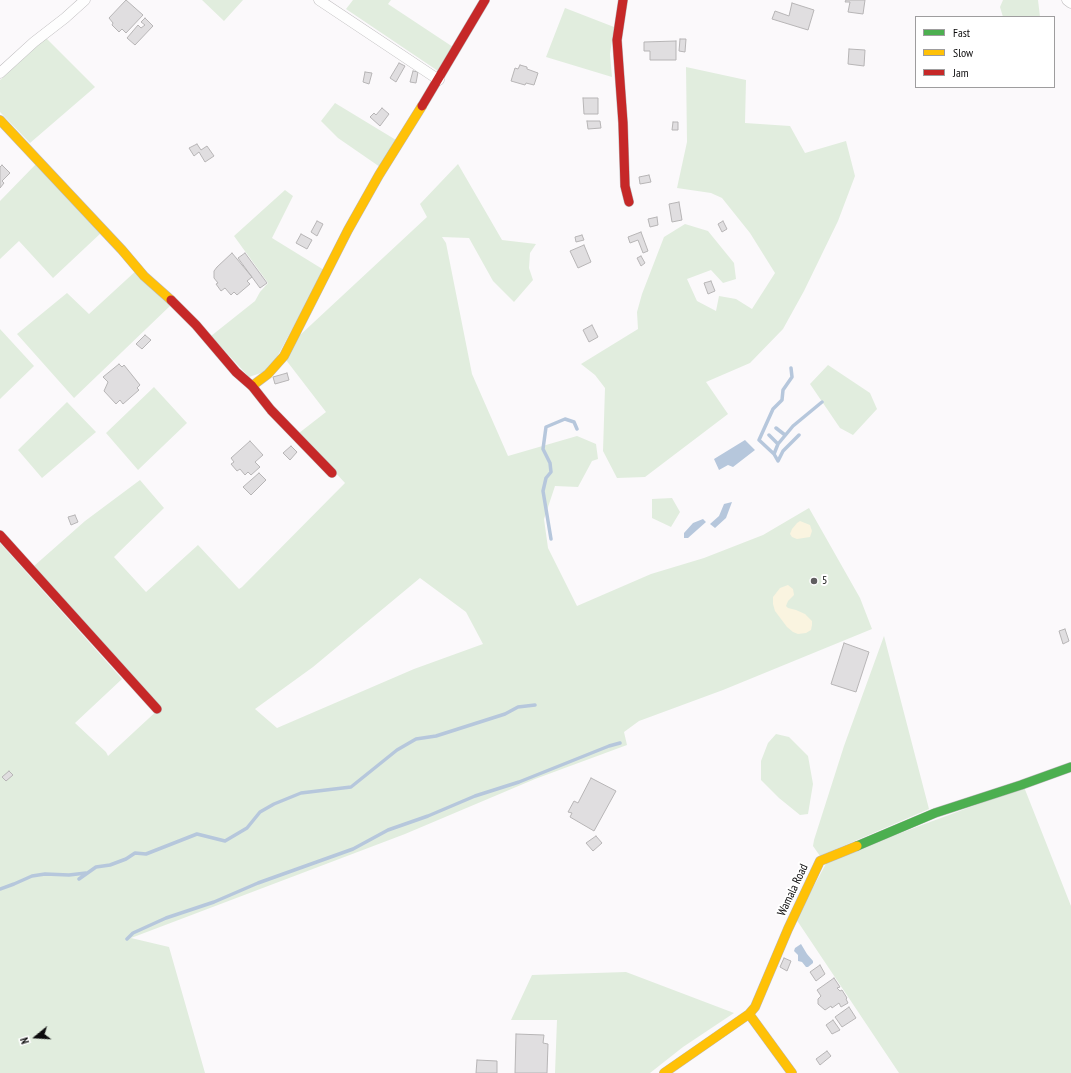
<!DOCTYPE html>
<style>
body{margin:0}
#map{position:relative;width:1071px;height:1073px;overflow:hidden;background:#fbf9fb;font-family:"PT Sans Narrow",sans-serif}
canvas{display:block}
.legend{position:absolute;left:915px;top:16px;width:140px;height:72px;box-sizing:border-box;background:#fff;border:1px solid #9e9d9e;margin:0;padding:5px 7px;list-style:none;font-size:12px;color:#0c0b0c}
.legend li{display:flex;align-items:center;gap:8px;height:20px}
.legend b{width:20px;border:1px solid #9e9d9e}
.north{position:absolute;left:16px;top:1017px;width:40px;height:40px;-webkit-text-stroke:3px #fff;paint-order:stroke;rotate:252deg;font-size:11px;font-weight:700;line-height:16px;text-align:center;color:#0c0b0c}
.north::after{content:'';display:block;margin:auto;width:14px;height:18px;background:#0c0b0c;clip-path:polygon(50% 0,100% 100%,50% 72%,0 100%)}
</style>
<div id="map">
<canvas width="1071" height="1073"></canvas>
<ul class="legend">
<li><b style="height:5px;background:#4caf50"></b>Fast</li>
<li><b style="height:5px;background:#ffc107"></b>Slow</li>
<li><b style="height:5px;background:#c62828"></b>Jam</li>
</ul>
<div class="north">N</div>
</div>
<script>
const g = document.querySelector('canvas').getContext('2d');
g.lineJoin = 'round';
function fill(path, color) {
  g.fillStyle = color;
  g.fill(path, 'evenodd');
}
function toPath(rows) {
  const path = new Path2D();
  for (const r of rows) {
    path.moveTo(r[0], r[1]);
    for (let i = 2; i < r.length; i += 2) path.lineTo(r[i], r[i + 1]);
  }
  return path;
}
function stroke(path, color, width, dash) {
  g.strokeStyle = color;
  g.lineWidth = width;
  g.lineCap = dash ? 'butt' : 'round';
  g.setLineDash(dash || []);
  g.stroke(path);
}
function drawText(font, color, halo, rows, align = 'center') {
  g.font = font + ' "PT Sans Narrow",sans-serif';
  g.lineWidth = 4;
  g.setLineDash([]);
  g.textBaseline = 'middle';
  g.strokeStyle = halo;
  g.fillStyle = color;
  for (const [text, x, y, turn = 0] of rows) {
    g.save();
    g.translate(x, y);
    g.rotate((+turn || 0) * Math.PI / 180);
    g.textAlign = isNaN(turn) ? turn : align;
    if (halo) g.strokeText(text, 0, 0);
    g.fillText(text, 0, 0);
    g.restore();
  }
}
const green = toPath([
 [202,0,243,0,224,21],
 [353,0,391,0,388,4,453,47,441,73,346,9],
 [1003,0,1038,0,1040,17,1003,17,1000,7],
 [565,8,614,27,610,54,612,77,546,57],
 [46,38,95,87,30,143,0,112,0,80],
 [686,67,746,80,745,123,790,126,805,153,846,141,855,176,838,221,804,291,783,329,750,363,706,382,728,414,645,477,617,478,603,451,605,388,595,375,581,364,638,329,637,312,642,294,664,237,685,224,708,231,734,263,736,279,723,283,711,270,687,279,697,301,716,311,719,296,736,299,752,309,775,273,750,233,722,198,711,193,677,188,687,142],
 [335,103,396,140,380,167,338,138,321,121],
 [37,163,102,232,53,278,19,241,0,259,0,201],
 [458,164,502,240,536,244,530,253,529,268,533,280,514,302,493,281,469,238,442,237,446,243,472,374,508,456,577,436,596,444,598,459,592,461,578,487,555,486,544,519,548,548,577,606,651,574,704,558,763,535,809,508,860,598,872,629,723,690,639,721,624,732,627,745,535,779,405,834,131,938,169,947,205,1073,0,1073,0,543,122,679,75,723,106,752,108,756,161,707,34,566,85,521,140,480,164,508,114,557,146,592,198,545,239,589,242,587,345,483,299,433,326,412,286,360,299,336,427,217,420,204],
 [420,578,466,612,483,644,414,669,277,728,255,709,313,667],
 [285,190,293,196,272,238,324,270,270,370,249,377,211,336,255,301,260,292,268,283,234,236],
 [138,269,171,305,74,398,17,334,67,293,89,314],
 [0,329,34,366,0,399],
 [828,365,870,393,877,409,853,435,840,428,810,384],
 [154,387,187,423,138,470,106,433],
 [67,402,96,432,42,478,18,450],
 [672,498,680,512,671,527,652,518,652,499],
 [884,636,929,809,820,856,813,846,814,840,844,746],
 [776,734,789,737,808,756,813,784,808,814,800,815,779,798,761,780,761,761,768,743],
 [1024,787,1071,906,1071,1073,899,1073,796,919,828,860],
 [626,972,734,1013,683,1047,650,1073,555,1073,557,1020,511,1020,532,975]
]);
const sand = toPath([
 [800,521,810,525,812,531,810,537,797,539,792,537,790,534,792,529,797,523],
 [788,585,793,589,794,595,788,601,786,606,788,608,796,610,805,614,812,621,812,625,811,630,806,633,798,634,793,632,787,627,775,611,773,604,773,597,780,588]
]);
const water = toPath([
 [745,440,755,450,733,467,728,465,719,470,714,459],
 [732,502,726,518,715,528,710,524,719,516,724,504],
 [703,519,706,522,688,538,684,538,684,533,693,523],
 [801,944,807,954,813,961,813,963,808,967,806,967,802,962,798,961,798,955,794,951,795,948]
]);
const stream = toPath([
 [776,428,785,435],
 [769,435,778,444],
 [799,435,783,451,778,461,774,454,778,444,793,426,822,402],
 [774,454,759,440,773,409,782,400,783,390,792,377,791,368],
 [551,539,543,491,546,478,551,472,550,463,543,449,546,427,565,419,574,422,577,429],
 [79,879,96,867,110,865,126,859,135,853,146,854,197,834,225,841,247,828,260,812,274,804,301,793,351,787,397,750,416,739,436,736,505,714,518,707,535,705],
 [0,889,14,884,32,876,45,874,69,875,86,873],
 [127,939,133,933,166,918,214,902,258,883,353,849,388,830,428,816,475,796,519,782,609,746,620,743]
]);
const building = toPath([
 [126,0,143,15,126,33,122,29,119,32,112,25,113,23,109,18,126,0],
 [846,0,865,0,863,14,848,12,850,2,845,2,846,0],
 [792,3,814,10,808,30,772,19,775,11,789,16,792,3],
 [145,18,153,26,135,45,127,38,138,25,141,28,145,25,141,22,145,18],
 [680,39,686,39,685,52,679,51,680,39],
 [676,41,676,60,650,60,650,51,644,51,644,42,676,41],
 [849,49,865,50,864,66,848,64,849,49],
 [399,63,405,66,396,82,390,78,399,63],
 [520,65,527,67,527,69,538,73,534,85,526,83,525,85,511,81,515,68,518,69,520,65],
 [413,71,418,72,416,83,410,82,413,71],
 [365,72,372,73,369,84,363,82,365,72],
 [583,98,598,98,598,114,584,114,583,98],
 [382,108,389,114,380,126,370,117,374,113,376,115,382,108],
 [587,121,600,121,601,128,588,129,587,121],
 [673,122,678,122,678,130,672,130,673,122],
 [197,144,201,150,207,146,214,156,205,162,199,152,194,156,189,148,197,144],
 [2,165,10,173,2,181,4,183,0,188,0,167,2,165],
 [649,175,651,182,640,184,639,177,649,175],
 [679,202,682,220,672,222,669,204,679,202],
 [657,217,658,225,650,227,648,219,657,217],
 [317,221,323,224,317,236,311,232,317,221],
 [723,221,727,229,722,232,718,224,723,221],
 [641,232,648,251,643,253,638,240,630,243,628,237,641,232],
 [301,234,312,240,307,249,296,243,301,234],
 [582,235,584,240,576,242,575,237,582,235],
 [584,245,591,262,578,268,570,251,584,245],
 [232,253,252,277,247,281,250,284,237,295,234,292,231,295,225,288,221,291,216,284,218,283,214,278,214,271,217,267,232,253],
 [245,253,267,283,260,288,238,258,245,253],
 [641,256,645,263,641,266,637,258,641,256],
 [711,281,715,291,708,294,704,283,711,281],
 [592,325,598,337,589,342,583,330,592,325],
 [145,335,151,340,142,349,136,344,145,335],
 [119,364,122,367,124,365,140,385,137,388,139,390,123,404,120,400,116,404,104,391,108,382,103,377,119,364],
 [287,373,289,380,275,384,273,377,287,373],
 [250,441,263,455,255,462,260,467,251,475,248,472,245,475,240,469,237,471,231,464,234,462,231,458,250,441],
 [291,446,297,452,290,460,283,453,291,446],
 [259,473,266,480,251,495,243,487,259,473],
 [75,515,78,522,71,525,68,517,75,515],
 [1065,629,1069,641,1063,644,1059,631,1065,629],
 [844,643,869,652,856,692,831,684,844,643],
 [9,771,13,775,6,781,2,777,9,771],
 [591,778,616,791,594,831,570,817,572,813,568,812,574,801,578,803,591,778],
 [596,836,602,843,593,851,586,843,596,836],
 [784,958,791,961,787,971,780,967,784,958],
 [820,965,825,974,816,981,810,972,820,965],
 [834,978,840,987,837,988,840,991,842,990,847,998,846,999,848,1003,841,1007,839,1003,832,1008,831,1006,825,1010,818,1004,818,999,821,996,817,990,834,978],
 [849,1007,856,1018,842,1027,835,1017,849,1007],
 [833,1020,840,1030,832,1034,826,1025,833,1020],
 [516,1034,544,1035,543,1043,548,1044,547,1073,515,1073,516,1034],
 [827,1051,831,1056,820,1065,816,1059,827,1051],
 [477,1060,497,1061,497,1073,476,1073,477,1060]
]);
const street = toPath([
 [319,0,439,80],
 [1067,0,1071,3],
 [0,73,34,42,65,18,85,0]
]);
const fast = toPath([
 [857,846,935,813,1021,785,1071,767]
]);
const slow = toPath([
 [0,120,122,250,144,276,171,300],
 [252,386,268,374,284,356,348,230,379,175,422,106],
 [749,1014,792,1073],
 [664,1073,749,1014,755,1007,788,929,820,861,857,846]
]);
const jam = toPath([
 [623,0,617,40,623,123,625,186,629,202],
 [422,106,485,0],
 [171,300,196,325,236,372,252,386,271,410,332,473],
 [0,535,157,709]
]);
const markers = [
 [814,581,4,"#605e60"]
];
const poiNames = [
 ["5",822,581]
];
const streetNames = [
 ["Wamala Road",793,890,-65]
];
fill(green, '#e1edde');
fill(sand, '#faf4e0');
fill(water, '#b6c7dc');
stroke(stream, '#b6c7dc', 3.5);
fill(building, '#e0dee0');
stroke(building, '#b7b5b6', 1);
stroke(street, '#bab8ba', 11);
stroke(fast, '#bab8ba', 10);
stroke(slow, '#bab8ba', 10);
stroke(jam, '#bab8ba', 10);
stroke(street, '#fefefe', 10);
stroke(fast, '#4caf50', 9);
stroke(slow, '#ffc107', 9);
stroke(jam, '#c62828', 9);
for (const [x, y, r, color] of markers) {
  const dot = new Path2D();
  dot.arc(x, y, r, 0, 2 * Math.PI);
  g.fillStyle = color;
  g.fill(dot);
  stroke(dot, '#fff', 1.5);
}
drawText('12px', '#0c0b0c', '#fff', poiNames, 'left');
drawText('12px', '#0c0b0c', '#fff', streetNames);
</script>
